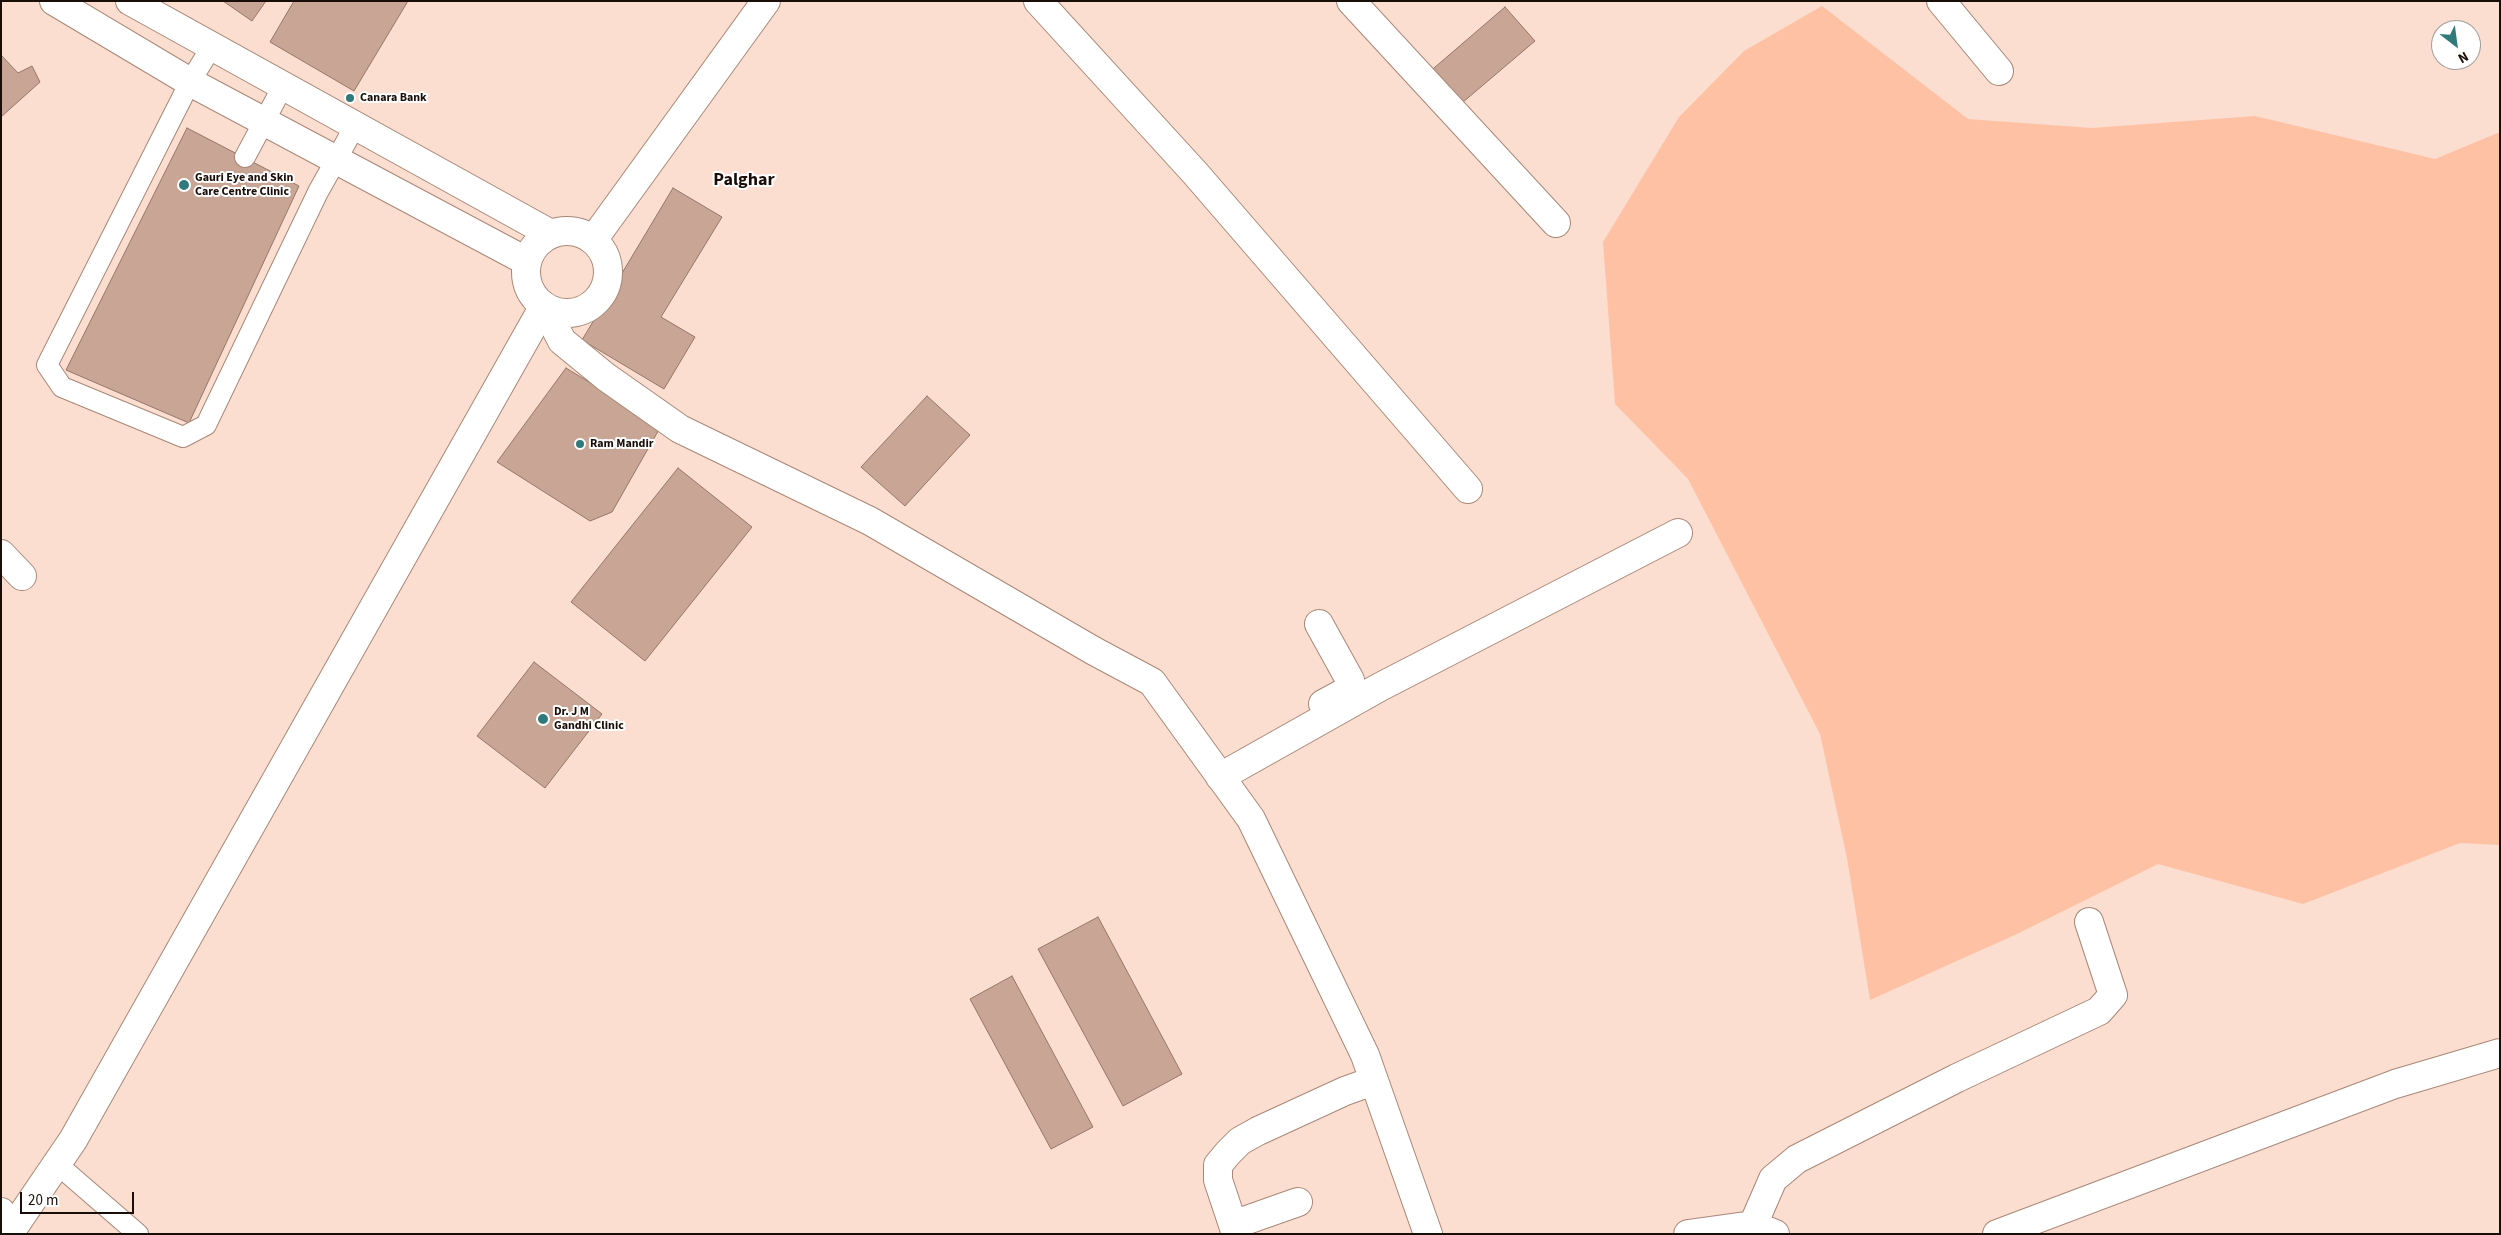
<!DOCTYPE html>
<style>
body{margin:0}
#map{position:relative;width:2501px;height:1235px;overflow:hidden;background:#fbded0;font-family:"Source Sans 3",sans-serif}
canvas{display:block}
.frame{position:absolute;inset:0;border:2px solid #190d07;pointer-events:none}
.north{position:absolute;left:2431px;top:20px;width:50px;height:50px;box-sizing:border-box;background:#fff;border:1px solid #a39e9c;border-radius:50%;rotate:150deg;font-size:14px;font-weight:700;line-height:20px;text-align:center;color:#190d07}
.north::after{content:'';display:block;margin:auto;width:18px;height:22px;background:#317a7b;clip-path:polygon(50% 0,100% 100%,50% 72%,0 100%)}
.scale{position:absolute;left:20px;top:1192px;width:114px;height:22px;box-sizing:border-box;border:2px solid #190d07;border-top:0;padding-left:6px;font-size:15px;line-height:18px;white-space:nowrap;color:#190d07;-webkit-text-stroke:4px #fff;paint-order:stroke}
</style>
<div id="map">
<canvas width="2501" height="1235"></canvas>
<div class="frame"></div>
<div class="north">N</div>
<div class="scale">20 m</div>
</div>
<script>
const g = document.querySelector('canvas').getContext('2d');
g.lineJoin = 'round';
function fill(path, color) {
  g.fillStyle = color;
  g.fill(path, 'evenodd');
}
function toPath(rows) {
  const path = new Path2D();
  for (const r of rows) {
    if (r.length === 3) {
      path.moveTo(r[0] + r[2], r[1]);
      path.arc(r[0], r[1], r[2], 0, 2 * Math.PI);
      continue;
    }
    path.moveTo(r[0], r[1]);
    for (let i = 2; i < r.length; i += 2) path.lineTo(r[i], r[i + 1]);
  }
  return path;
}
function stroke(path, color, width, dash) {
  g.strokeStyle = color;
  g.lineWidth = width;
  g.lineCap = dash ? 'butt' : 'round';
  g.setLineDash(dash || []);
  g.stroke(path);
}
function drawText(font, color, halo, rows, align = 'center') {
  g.font = font + ' "Source Sans 3",sans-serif';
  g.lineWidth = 4;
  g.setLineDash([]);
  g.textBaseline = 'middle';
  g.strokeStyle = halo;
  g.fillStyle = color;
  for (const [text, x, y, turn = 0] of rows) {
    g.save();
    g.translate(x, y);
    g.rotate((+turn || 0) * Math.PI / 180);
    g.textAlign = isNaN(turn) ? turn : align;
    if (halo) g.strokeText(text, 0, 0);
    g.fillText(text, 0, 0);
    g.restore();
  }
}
const green = toPath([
 [1822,6,1968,119,2092,128,2255,116,2435,159,2500,132,2500,845,2460,843,2303,904,2158,864,2017,934,1870,1000,1847,858,1820,734,1688,479,1615,404,1603,242,1679,117,1744,51]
]);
const building = toPath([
 [223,1,266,1,252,21,223,1],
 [294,1,408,1,354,91,270,42,294,1],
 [1505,7,1535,41,1456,108,1427,74,1505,7],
 [1,55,18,73,32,66,40,82,1,117,1,55],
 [187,128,299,186,189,423,66,370,187,128],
 [673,188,722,217,661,317,695,337,664,389,582,340,673,188],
 [566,368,661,426,612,512,590,521,497,462,566,368],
 [927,396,970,435,905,506,861,467,927,396],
 [678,468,752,527,645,661,571,602,678,468],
 [534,662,602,714,545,788,477,736,534,662],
 [1098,917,1182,1074,1123,1106,1038,949,1098,917],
 [1012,976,1093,1127,1051,1149,970,999,1012,976]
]);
const service = toPath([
 [212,46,190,82,47,365,62,387,183,437,206,425,318,192,355,126],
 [245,157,283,86],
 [57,1164,138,1234]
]);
const minor = toPath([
 [1038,1,1195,173,1468,489],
 [1351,1,1556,223],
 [1941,1,1999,71],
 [1,554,22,576],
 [1319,624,1350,680,1347,691,1323,704],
 [1220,777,1380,687,1678,533],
 [1,1212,14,1226],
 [1233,1225,1298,1202],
 [1753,1225,1773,1179,1797,1159,1957,1078,2099,1011,2113,995,2089,922],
 [1236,1234,1218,1180,1218,1165,1228,1153,1240,1141,1258,1131,1345,1091,1373,1081],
 [1688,1234,1753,1225,1775,1234],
 [1997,1234,2395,1084,2500,1053]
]);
const tertiary = toPath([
 [54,1,190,82,526,261],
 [130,1,551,234],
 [9,1234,73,1140,544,306]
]);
const secondary = toPath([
 [567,272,41],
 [593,240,766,1],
 [544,306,562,341,606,377,680,429,870,521,1094,651,1152,682,1251,819,1365,1055,1428,1234]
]);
const markers = [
 [350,98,5,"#317a7b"],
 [184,185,6,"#317a7b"],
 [580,444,5,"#317a7b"],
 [543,719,6,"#317a7b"]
];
const poiNames = [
 ["Canara Bank",360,98],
 ["Gauri Eye and Skin",195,178],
 ["Care Centre Clinic",195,192],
 ["Ram Mandir",590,444],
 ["Dr. J M",554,712],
 ["Gandhi Clinic",554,726]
];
const districtNames = [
 ["Palghar",744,181]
];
fill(green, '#ffc1a4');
fill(building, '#c8a594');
stroke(building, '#977667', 1);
stroke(service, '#a88777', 22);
stroke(minor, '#a88777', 30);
stroke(tertiary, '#a88777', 30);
stroke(secondary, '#a88777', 30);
stroke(service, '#fff', 20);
stroke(minor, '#fff', 28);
stroke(tertiary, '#fff', 28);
stroke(secondary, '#fff', 28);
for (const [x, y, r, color] of markers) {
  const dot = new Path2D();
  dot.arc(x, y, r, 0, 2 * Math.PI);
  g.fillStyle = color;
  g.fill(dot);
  stroke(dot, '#fff', 2);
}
drawText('bold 12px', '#190d07', '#fff', poiNames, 'left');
drawText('bold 18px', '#190d07', '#fff', districtNames);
</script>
